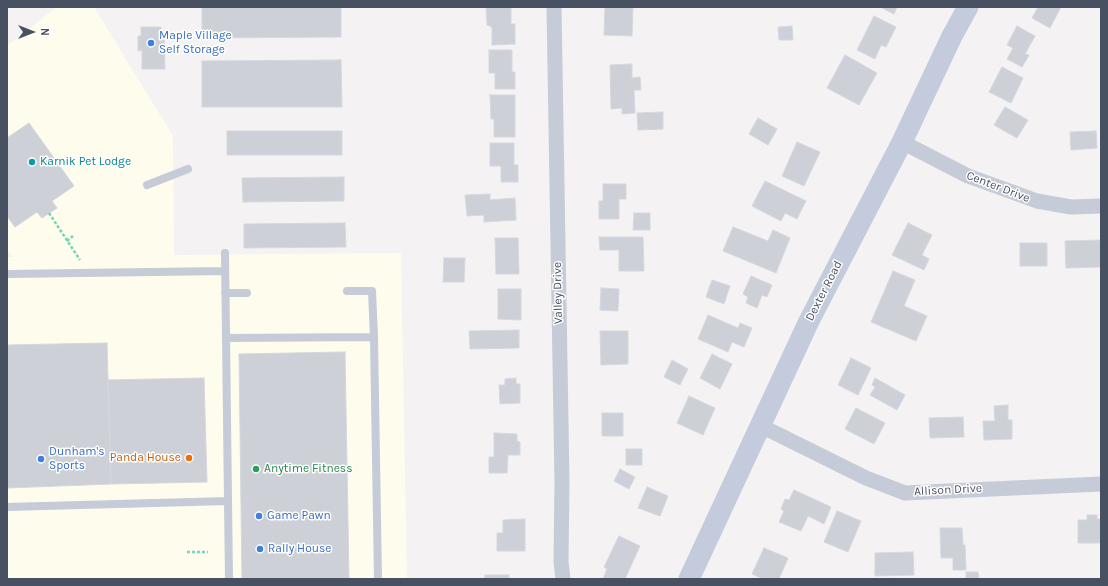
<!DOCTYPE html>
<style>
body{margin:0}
#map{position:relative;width:1108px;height:586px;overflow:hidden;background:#f4f2f2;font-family:Karla,sans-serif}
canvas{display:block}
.frame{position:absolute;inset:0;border:8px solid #485161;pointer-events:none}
.north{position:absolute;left:12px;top:12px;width:40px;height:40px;-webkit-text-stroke:3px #fff;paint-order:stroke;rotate:90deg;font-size:11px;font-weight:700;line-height:16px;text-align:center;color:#485161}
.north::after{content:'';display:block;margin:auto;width:14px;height:18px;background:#485161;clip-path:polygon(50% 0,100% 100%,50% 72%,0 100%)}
</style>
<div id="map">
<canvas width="1108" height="586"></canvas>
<div class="frame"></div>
<div class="north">N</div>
</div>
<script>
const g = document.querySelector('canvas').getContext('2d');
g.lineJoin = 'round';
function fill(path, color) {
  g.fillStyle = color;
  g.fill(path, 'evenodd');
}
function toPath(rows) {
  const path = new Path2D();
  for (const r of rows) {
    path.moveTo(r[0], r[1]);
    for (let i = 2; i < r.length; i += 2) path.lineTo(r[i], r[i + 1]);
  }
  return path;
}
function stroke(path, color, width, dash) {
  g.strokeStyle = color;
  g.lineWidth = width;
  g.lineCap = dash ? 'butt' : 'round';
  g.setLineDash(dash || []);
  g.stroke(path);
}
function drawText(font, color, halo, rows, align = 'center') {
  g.font = font + ' Karla,sans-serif';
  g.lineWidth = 3;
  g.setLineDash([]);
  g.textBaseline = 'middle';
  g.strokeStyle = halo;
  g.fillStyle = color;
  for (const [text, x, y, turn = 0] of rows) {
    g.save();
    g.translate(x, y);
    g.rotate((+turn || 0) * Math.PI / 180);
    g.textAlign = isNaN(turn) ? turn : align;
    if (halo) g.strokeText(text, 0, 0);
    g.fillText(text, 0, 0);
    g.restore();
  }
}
const commercial = toPath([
 [57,7,94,7,173,136,174,255,401,253,407,579,7,579,7,257,13,257,7,250,7,46]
]);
const building = toPath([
 [202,7,341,7,341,37,202,38,202,7],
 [486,7,511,7,511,24,515,24,515,44,492,45,492,27,487,25,486,7],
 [605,7,633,7,632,36,604,35,605,7],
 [880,7,897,7,894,14,880,7],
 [1038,7,1061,7,1050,28,1032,18,1038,7],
 [874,16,896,27,886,47,881,45,875,59,857,50,874,16],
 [792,26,793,40,779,40,778,27,792,26],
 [1017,26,1035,36,1025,54,1029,55,1022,67,1007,59,1013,48,1007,45,1017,26],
 [141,27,161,27,161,35,164,35,165,69,142,69,142,50,138,51,138,36,141,36,141,27],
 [489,50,512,50,512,72,515,72,515,89,495,89,495,73,489,73,489,50],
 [845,55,877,73,859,105,827,88,845,55],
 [341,60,342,107,202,107,202,61,341,60],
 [632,64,632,78,640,77,641,90,634,90,635,113,622,114,622,108,611,109,610,65,632,64],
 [1002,67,1023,78,1011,103,989,92,1002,67],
 [490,95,515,95,515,137,494,137,494,119,491,119,490,95],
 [1005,107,1028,120,1017,138,994,125,1005,107],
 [663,112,663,129,638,130,637,113,663,112],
 [758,118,777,129,768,145,749,134,758,118],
 [29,123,74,186,52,201,57,208,42,218,37,212,15,227,7,216,7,138,29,123],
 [227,131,342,131,342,155,227,155,227,131],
 [1096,131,1097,148,1071,150,1070,132,1096,131],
 [797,142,820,152,804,186,782,176,797,142],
 [490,143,514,143,514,165,518,165,518,182,501,182,501,166,490,166,490,143],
 [344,177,344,201,243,202,242,178,344,177],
 [765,181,806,201,797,219,785,213,781,221,752,206,765,181],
 [603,184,626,184,626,199,619,199,619,219,599,219,599,201,603,201,603,184],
 [490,194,490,200,515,198,516,220,484,222,484,215,467,216,465,195,490,194],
 [634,213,650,213,650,230,633,230,634,213],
 [345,223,346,247,244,248,244,224,345,223],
 [908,223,932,235,922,255,929,259,924,270,892,255,908,223],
 [733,227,768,241,773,230,790,238,776,273,723,251,733,227],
 [599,237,643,237,644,271,619,271,619,250,600,250,599,237],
 [495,238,518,238,519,274,496,274,495,238],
 [1101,240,1101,267,1066,268,1065,241,1101,240],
 [1020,243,1047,243,1047,266,1020,266,1020,243],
 [444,258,465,258,464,282,443,282,444,258],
 [893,271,915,280,904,306,927,316,916,341,871,322,893,271],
 [751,276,772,285,767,297,762,295,757,308,746,303,748,297,743,294,751,276],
 [712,280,730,286,724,304,706,297,712,280],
 [601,288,619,289,618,311,600,310,601,288],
 [498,289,521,289,521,320,498,319,498,289],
 [708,315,738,328,740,323,752,328,744,347,732,342,728,352,698,339,708,315],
 [519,330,519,348,470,349,469,331,519,330],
 [600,331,628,331,628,364,601,365,600,331],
 [107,343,111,484,7,488,7,345,107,343],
 [345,352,349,579,242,579,239,354,345,352],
 [712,354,732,364,720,389,700,378,712,354],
 [851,358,871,368,858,395,838,385,851,358],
 [672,360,688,369,680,385,664,377,672,360],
 [204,378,207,482,111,484,108,380,204,378],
 [516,378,516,384,520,384,520,403,500,404,499,385,505,385,505,379,516,378],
 [875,378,905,395,897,410,870,395,875,387,872,385,875,378],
 [689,396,715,408,703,435,677,423,689,396],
 [1008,405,1008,420,1012,420,1012,439,984,440,983,421,995,421,994,406,1008,405],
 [856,408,885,423,874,444,845,429,856,408],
 [602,413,623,413,623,436,602,436,602,413],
 [963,417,964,437,930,438,929,418,963,417],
 [494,433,517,434,517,441,520,442,520,455,508,455,507,473,489,473,489,457,494,457,494,433],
 [626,449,642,449,642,465,626,465,626,449],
 [620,469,635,477,629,489,614,481,620,469],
 [647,487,668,496,660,516,638,508,647,487],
 [794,490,831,507,824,524,808,516,801,531,779,522,784,511,781,509,785,499,789,500,794,490],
 [837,511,861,521,848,552,824,542,837,511],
 [1087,515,1097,515,1097,519,1101,519,1101,543,1078,543,1078,520,1087,520,1087,515],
 [525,519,525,551,497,551,497,533,503,533,503,520,525,519],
 [940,528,962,528,963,545,965,545,966,570,953,570,953,558,941,558,940,528],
 [619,536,640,546,625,579,603,579,607,569,604,567,619,536],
 [764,548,788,558,779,579,763,579,752,574,764,548],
 [913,552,914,575,875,576,875,553,913,552],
 [966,572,978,572,979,579,966,579,966,572],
 [485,575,509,575,509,579,485,579,485,575]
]);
const path = toPath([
 [49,213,80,260],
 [67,241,73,236],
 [187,552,208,552]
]);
const service = toPath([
 [147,185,188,169],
 [225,253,228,501],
 [7,274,225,271],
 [347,291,372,291,374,337],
 [225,293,247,293],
 [226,338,374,337,378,579],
 [7,507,228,501,229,579]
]);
const minor = toPath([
 [554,7,562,482,561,562,563,579],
 [902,142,968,176,1037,201,1071,207,1101,206],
 [761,426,866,478,905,493,1101,484]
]);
const secondary = toPath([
 [689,579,809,321,902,142,952,36,968,7]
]);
const markers = [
 [151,43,4,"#3f7fe0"],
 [32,162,4,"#0f9aa8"],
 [189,458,4,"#e8710a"],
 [41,459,4,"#3f7fe0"],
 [256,469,4,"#2e9e5b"],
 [259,516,4,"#3f7fe0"],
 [260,549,4,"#3f7fe0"]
];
const shopNames = [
 ["Maple Village",159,36],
 ["Self Storage",159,50],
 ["Dunham's",49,452],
 ["Sports",49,466],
 ["Game Pawn",267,516],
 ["Rally House",268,549]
];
const cultureNames = [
 ["Karnik Pet Lodge",40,162]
];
const streetNames = [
 ["Center Drive",998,187,21],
 ["Dexter Road",824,291,-63],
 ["Valley Drive",558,293,-91],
 ["Allison Drive",948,490,-3]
];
const foodNames = [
 ["Panda House",181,458]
];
const leisureNames = [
 ["Anytime Fitness",264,469]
];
fill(commercial, '#fefced');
fill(building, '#ced0d7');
stroke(building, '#d6d6de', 1);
stroke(path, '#74d5b7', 2.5, [3, 2]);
stroke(service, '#c5cbd7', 8);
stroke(minor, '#c5cbd7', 15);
stroke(secondary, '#c4cbdc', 21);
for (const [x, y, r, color] of markers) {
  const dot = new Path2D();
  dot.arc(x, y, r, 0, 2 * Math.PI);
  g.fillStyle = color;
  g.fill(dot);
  stroke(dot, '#fff', 1.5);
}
drawText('12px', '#366cbe', '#fff', shopNames, 'left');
drawText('12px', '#0d838f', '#fff', cultureNames, 'left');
drawText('12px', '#485161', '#fff', streetNames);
drawText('12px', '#c56008', '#fff', foodNames, 'right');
drawText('12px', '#27864d', '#fff', leisureNames, 'left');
</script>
